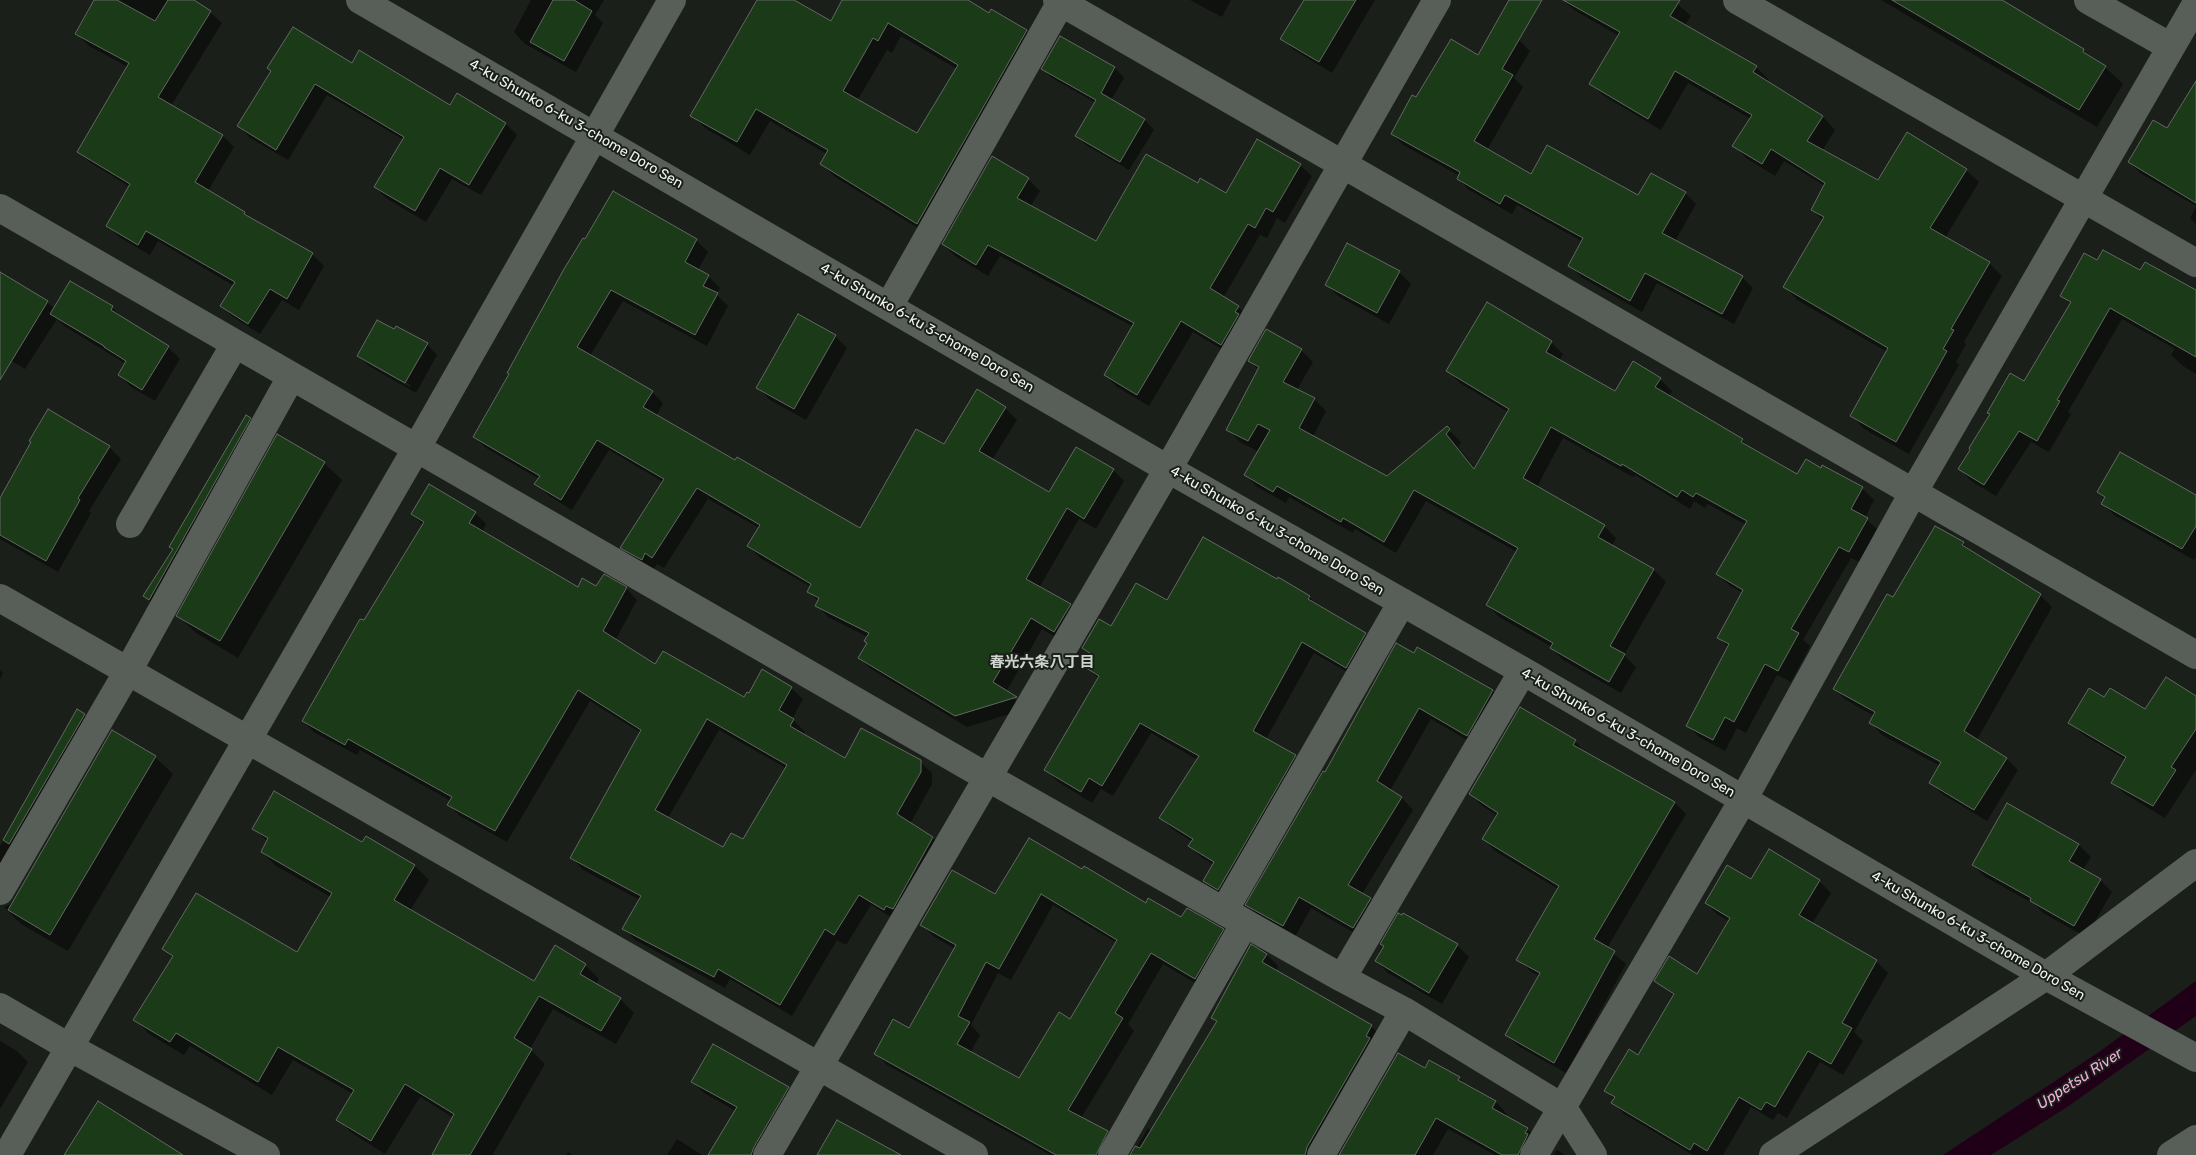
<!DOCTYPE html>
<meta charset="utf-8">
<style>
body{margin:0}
canvas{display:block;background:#1a1f1a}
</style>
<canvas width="2196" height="1155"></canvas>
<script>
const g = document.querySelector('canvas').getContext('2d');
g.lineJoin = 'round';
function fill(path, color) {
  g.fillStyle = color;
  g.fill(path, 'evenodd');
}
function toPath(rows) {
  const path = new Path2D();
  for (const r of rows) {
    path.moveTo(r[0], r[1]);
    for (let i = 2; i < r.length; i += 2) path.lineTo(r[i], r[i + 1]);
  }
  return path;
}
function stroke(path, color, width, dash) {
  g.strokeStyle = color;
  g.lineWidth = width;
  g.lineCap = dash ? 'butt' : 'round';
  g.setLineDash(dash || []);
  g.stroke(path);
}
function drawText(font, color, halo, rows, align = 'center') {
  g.font = font + ' Rubik,"Noto Sans JP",sans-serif';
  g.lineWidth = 4;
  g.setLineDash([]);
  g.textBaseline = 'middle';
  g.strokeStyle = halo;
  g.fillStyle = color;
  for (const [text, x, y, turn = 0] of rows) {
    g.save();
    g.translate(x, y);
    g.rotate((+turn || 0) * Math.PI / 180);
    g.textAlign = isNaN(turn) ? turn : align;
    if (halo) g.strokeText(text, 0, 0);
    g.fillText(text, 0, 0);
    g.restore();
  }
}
const water = toPath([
 [2196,981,2196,1016,2067,1107,1991,1155,1943,1155,2099,1052]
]);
const shadow = toPath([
 [96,0,192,0,210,12,222,23,171,106,223,136,234,147,208,191,244,213,252,220,312,254,324,266,299,310,282,300,260,334,233,317,221,305,234,286,158,241,150,255,119,237,107,225,130,187,91,163,79,152,128,67,89,46,77,34],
 [531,0,604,0,595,15,603,23,576,72,525,44,514,32],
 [759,0,791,0,831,23,844,0,965,0,990,14,1026,31,1039,45,931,236,835,177,822,164,827,154,770,121,750,155,705,128,692,115],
 [901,36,957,69,917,134,857,101,887,50,892,53],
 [1190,0,1231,0,1222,17],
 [1305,0,1375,0,1332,73,1294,50,1282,39],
 [1563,0,1673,0,1691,16,1685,25,1756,67,1769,80,1767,83,1823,117,1835,130,1822,151,1879,182,1966,170,1979,182,1945,238,1989,263,2002,276,1964,342,1966,344,1956,362,1959,365,1909,454,1864,429,1852,416,1887,352,1797,300,1785,287,1824,221,1812,210,1825,186,1784,161,1775,176,1746,158,1734,145,1751,119,1688,83,1661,130,1604,96,1591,84,1619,36,1574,10],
 [1881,0,1998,0,2083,50,2092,59,2105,67,2123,84,2097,127],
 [1060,38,1115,68,1124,78,1111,100,1145,120,1154,130,1129,170,1086,145,1076,136,1096,103,1052,78,1043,69],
 [1519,40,1530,51,1514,78,1523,87,1487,150,1531,175,1638,197,1685,193,1696,204,1675,241,1742,277,1753,288,1734,324,1657,283,1642,312,1581,277,1570,265,1583,242,1517,205,1512,214,1469,190,1458,179,1460,176,1403,145,1392,134,1417,99,1478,57],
 [352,65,451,107,458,95,506,124,517,135,481,195,452,179,426,222,386,198,375,187,404,140,327,95,288,160,250,138,239,126,272,71],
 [2196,83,2196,206,2140,173,2129,162,2168,130],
 [1300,165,1312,176,1285,223,1277,218,1267,238,1260,235,1223,298,1238,307,1249,318,1233,356,1193,332,1149,406,1117,387,1105,375,1134,327,1000,256,988,276,955,256,943,244,1028,179,1040,191,1030,207,1097,243,1198,185,1227,194],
 [2196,207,2196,224,2190,218],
 [696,240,708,252,698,270,708,276,720,288,716,294,728,306,707,346,623,301,590,356,652,392,663,403,656,416,736,462,860,530,945,446,1005,408,1017,420,992,460,1050,494,1113,470,1124,481,1096,529,1079,519,1039,588,1070,605,1082,616,1066,643,1042,629,1006,692,1026,709,967,727,871,669,859,658,868,643,868,637,828,617,817,605,819,602,809,592,811,587,760,558,749,546,759,528,708,499,664,568,657,564,653,570,633,559,622,547,663,482,609,450,572,510,548,495,536,484,539,479,486,448,474,437,510,375,565,270],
 [1348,245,1399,272,1411,284,1389,324,1338,296,1326,284],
 [2098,261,2141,272,2196,292,2196,374,2183,366,2171,355,2175,349,2122,319,2068,412,2071,414,2049,452,2031,442,1996,496,1971,481,1960,469,2011,375,2025,383,2071,304,2062,296],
 [0,273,47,302,55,309,70,283,112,307,124,320,168,347,180,359,155,401,131,387,119,375,126,364,64,326,57,319,25,369,0,354],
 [835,336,847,348,806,420,770,400,758,388],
 [1551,342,1563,354,1559,361,1616,392,1660,379,1672,391,1669,396,1742,440,1751,449,1798,476,1821,469,1862,488,1874,500,1865,518,1879,531,1861,563,1851,558,1803,640,1810,646,1791,682,1777,675,1746,733,1737,728,1725,751,1699,737,1687,725,1729,648,1719,638,1743,593,1730,586,1718,574,1746,525,1708,504,1705,508,1694,501,1690,509,1635,475,1633,477,1563,438,1537,487,1604,526,1616,538,1612,546,1654,570,1666,582,1624,655,1636,667,1621,693,1563,660,1551,648,1552,647,1499,617,1487,605,1517,552,1426,501,1396,553,1355,529,1353,533,1289,497,1286,503,1257,487,1245,475,1259,452,1240,442,1228,429,1259,370,1249,361,1301,350,1313,362,1297,390,1314,399,1326,411,1313,437,1388,477,1447,428,1461,442,1458,447,1476,469,1508,412,1460,383,1448,371],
 [427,344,437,355,416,393,369,366,359,356],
 [369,362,411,385,410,387,369,364],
 [250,419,256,424,155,605,144,596],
 [109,447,121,459,89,511,91,513,58,572,0,539,0,500],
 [324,463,342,480,238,658,196,633,178,616],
 [2098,492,2196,497,2196,557,2194,560,2114,515,2102,504,2105,499],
 [475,513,486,524,482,532,578,589,626,588,637,600,615,641,655,666,744,699,791,688,803,699,792,719,805,732,803,735,845,760,920,762,932,773,932,784,910,824,933,838,944,849,896,920,871,905,846,945,837,940,792,1016,730,979,725,988,635,940,624,929,640,900,583,870,572,858,641,733,590,701,507,842,460,816,449,805,451,801,360,750,357,755,315,733,303,721,423,525,412,514],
 [719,730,786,768,744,841,724,849,668,818],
 [1963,543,1974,554,2040,595,2052,607,1977,740,2007,759,2018,770,1987,821,1942,794,1930,782,1940,766,1882,735,1871,723,1874,716,1846,700,1834,689,1893,599],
 [1309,597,1318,606,1366,634,1377,645,1358,678,1314,653,1266,739,1295,756,1306,767,1230,900,1215,892,1204,881,1214,865,1201,857,1190,846,1193,842,1172,829,1161,818,1198,760,1151,733,1113,796,1101,789,1092,803,1057,781,1046,770,1099,679,1085,666,1091,656,1083,648,1112,628,1167,602],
 [1418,649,1493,691,1504,703,1479,747,1431,719,1390,791,1402,798,1413,810,1362,894,1370,899,1382,911,1365,939,1311,908,1295,937,1259,917,1247,905,1325,773],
 [0,670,3,673,0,679],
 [2196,697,2196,770,2165,818,2125,794,2113,783,2126,760,2082,734,2070,722,2105,699,2146,711],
 [78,711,90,720,0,875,0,846],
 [1575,741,1586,754,1675,803,1686,814,1607,948,1626,964,1566,1073,1518,1046,1507,1035,1540,977,1530,971,1518,959,1558,889,1495,851,1484,839,1498,816,1482,806,1470,794],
 [155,757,173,774,68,951,21,924,4,907,9,905],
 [2008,805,2079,845,2091,857,2083,870,2100,880,2112,892,2086,937,2043,913,2034,904,1985,877,1973,865],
 [254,829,363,844,415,866,429,880,410,911,534,982,585,965,599,979,596,985,620,999,634,1013,616,1044,553,1009,530,1049,545,1064,493,1154,495,1155,433,1155,454,1118,420,1097,385,1154,352,1133,338,1119,353,1094,293,1060,272,1095,190,1046,184,1055,149,1034,135,1019,173,958,164,949,297,954,331,897,276,866,262,852,268,842],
 [1082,871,1146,904,1182,919,1223,930,1234,942,1207,990,1163,964,1128,1024,1134,1031,1081,1118,1107,1132,1119,1144,1112,1155,1050,1155,887,1065,875,1053,910,1030,955,949,933,936,921,924,995,896],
 [1053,905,1117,943,1070,1020,1019,1080,970,1053,980,1035,971,1025,998,973,1011,980],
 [1751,881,1819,881,1831,893,1812,924,1876,961,1888,973,1854,1032,1863,1041,1843,1075,1820,1062,1787,1118,1778,1113,1773,1120,1751,1107,1723,1155,1693,1155,1624,1114,1613,1103,1615,1100,1605,1090,1639,1056,1674,996,1656,981,1698,976,1729,921,1718,915,1706,903],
 [1403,917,1457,945,1469,957,1442,1004,1388,973,1376,961],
 [1267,955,1278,966,1276,971,1371,1026,1383,1038,1321,1155,1132,1155,1148,1128,1152,1131,1218,1023,1212,1017],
 [0,1041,17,1051,28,1062,0,1109],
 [1425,1070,1459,1078,1469,1088,1496,1102,1507,1114,1505,1117,1527,1129,1539,1141,1535,1155,1495,1155,1448,1129,1433,1155,1340,1155],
 [693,1082,788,1088,799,1099,766,1155,722,1155,736,1111,704,1093],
 [677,1139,702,1155,667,1155],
 [1557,1150,1561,1152,1564,1155,1553,1155],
 [568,1152,573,1155,566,1155]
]);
const building = toPath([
 [94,0,117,0,155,21,168,0,194,0,211,11,158,97,223,135,195,182,245,212,244,214,313,253,287,299,270,289,248,324,220,306,235,282,146,231,138,245,106,226,130,184,77,152,129,63,75,34,94,0],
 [553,0,574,0,592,11,564,61,530,42,553,0],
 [757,0,794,0,831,21,842,0,968,0,989,13,991,9,1027,30,917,224,820,164,828,150,756,109,737,142,690,116,757,0],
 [888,23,958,65,917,133,843,91,873,38,878,41,888,23],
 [1304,0,1356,0,1319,62,1280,39,1304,0],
 [1509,0,1542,0,1502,69,1513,75,1474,141,1531,174,1547,145,1638,195,1651,173,1686,192,1662,233,1743,276,1722,314,1645,273,1630,301,1568,266,1583,238,1505,195,1500,204,1457,179,1460,172,1391,134,1412,95,1416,97,1451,39,1478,55,1509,0],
 [1563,0,1680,0,1670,16,1757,66,1753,72,1823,116,1807,141,1878,180,1907,132,1967,169,1930,228,1990,262,1951,329,1954,330,1943,349,1947,351,1896,442,1850,416,1888,348,1783,287,1824,217,1811,210,1825,183,1771,149,1762,164,1732,146,1752,115,1675,71,1648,119,1589,84,1620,32,1563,0],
 [1892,0,2002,0,2084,49,2083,52,2106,66,2079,110,1892,0],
 [293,27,352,63,359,50,450,105,457,93,506,123,469,185,440,168,415,211,374,187,404,137,315,84,276,150,237,126,271,71,267,68,293,27],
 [1060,36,1115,67,1101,93,1145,119,1120,162,1075,136,1096,100,1041,69,1060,36],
 [2196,81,2196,203,2128,162,2153,120,2167,128,2196,81],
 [1257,139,1301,164,1273,212,1266,208,1255,228,1248,224,1210,288,1239,306,1235,312,1239,314,1221,345,1181,321,1137,395,1104,375,1134,323,988,245,976,265,942,244,992,156,1029,178,1017,198,1096,241,1146,154,1198,183,1200,178,1226,193,1257,139],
 [613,191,697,239,685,262,709,275,703,286,718,293,695,335,611,290,577,347,653,391,643,407,735,460,737,457,860,528,916,429,944,444,977,389,1006,407,979,451,1049,492,1076,447,1114,469,1084,519,1067,508,1026,579,1071,604,1054,632,1031,618,993,682,1017,697,955,716,858,658,867,643,864,641,869,633,815,606,819,598,807,592,811,584,747,546,760,525,697,488,652,558,645,553,642,560,620,548,664,479,597,440,561,500,534,484,540,476,473,437,509,374,507,373,564,269,583,238,585,239,613,191],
 [1347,243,1400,271,1377,313,1325,285,1347,243],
 [2103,250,2140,270,2145,262,2196,290,2196,357,2110,308,2057,400,2060,401,2037,441,2019,431,1984,485,1958,469,1970,450,1969,448,1990,414,1987,413,2010,373,2024,381,2071,302,2060,296,2084,253,2097,260,2103,250],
 [0,272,48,301,0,380,0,272],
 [70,281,113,306,111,310,169,346,142,390,118,375,126,361,104,347,104,346,50,314,70,281],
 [1487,302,1552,341,1546,352,1615,391,1633,361,1661,378,1655,387,1743,439,1741,442,1797,474,1806,459,1821,468,1822,465,1863,487,1851,509,1868,518,1849,552,1839,547,1791,629,1799,633,1778,671,1765,664,1734,722,1725,717,1713,740,1686,726,1729,644,1717,638,1743,590,1716,574,1747,521,1696,493,1693,497,1682,490,1677,497,1622,464,1621,466,1551,427,1523,478,1605,525,1598,537,1654,569,1610,646,1625,654,1609,682,1550,648,1553,643,1486,605,1518,548,1414,490,1384,542,1343,518,1341,522,1277,486,1273,492,1244,475,1270,430,1258,424,1248,441,1226,430,1259,367,1248,361,1266,329,1302,349,1283,382,1315,398,1299,428,1387,476,1447,426,1450,429,1446,434,1474,469,1509,409,1446,371,1487,302],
 [798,314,836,335,794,409,756,388,798,314],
 [377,320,394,329,396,326,428,343,405,383,357,356,377,320],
 [48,409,110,446,78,498,80,500,46,561,0,535,0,498,31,442,29,441,48,409],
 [246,415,251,418,149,600,143,596,173,549,169,547,246,415],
 [277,434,325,462,220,641,176,616,277,434],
 [2120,452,2196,495,2196,526,2182,549,2101,504,2105,497,2097,492,2120,452],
 [429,484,476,512,469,523,578,587,582,578,596,586,604,574,627,587,603,631,655,664,663,651,744,697,747,692,749,693,762,669,792,687,779,710,794,719,790,726,845,758,861,728,921,760,921,772,897,814,933,837,893,909,886,906,884,910,859,895,834,935,825,929,780,1005,718,969,714,977,622,929,641,896,570,858,641,730,578,690,495,831,447,805,452,797,348,739,345,745,302,721,360,619,364,620,424,522,411,514,429,484],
 [707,719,787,765,743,839,731,833,723,847,655,810,707,719],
 [1935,526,1964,542,1962,545,2041,594,1964,731,2007,758,1974,810,1929,783,1941,762,1869,723,1875,712,1833,689,1887,594,1893,597,1935,526],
 [1203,537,1277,579,1278,577,1310,596,1308,599,1366,633,1346,668,1302,642,1253,731,1296,755,1218,890,1203,881,1214,862,1188,846,1193,839,1159,818,1199,756,1140,723,1102,786,1089,778,1081,792,1044,770,1099,676,1083,666,1091,654,1082,648,1099,619,1111,626,1136,583,1167,600,1203,537],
 [1396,643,1414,653,1417,647,1493,690,1467,736,1419,708,1377,781,1402,797,1348,885,1371,898,1353,928,1299,897,1283,926,1245,905,1323,771,1325,772,1396,643],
 [2166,677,2196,696,2196,729,2171,767,2176,770,2153,806,2111,783,2126,757,2068,723,2089,688,2104,697,2110,688,2145,709,2166,677],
 [1520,707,1576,740,1573,745,1675,802,1594,939,1615,951,1554,1063,1505,1035,1540,973,1516,960,1559,886,1482,839,1498,813,1469,794,1520,707],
 [77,709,85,714,9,844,3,840,77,709],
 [112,730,156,756,50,935,8,910,112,730],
 [274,791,362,842,366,836,415,865,394,900,534,981,555,945,586,964,580,974,621,998,601,1031,539,996,514,1038,532,1049,470,1155,432,1155,454,1114,405,1084,371,1141,336,1120,354,1090,278,1047,258,1082,176,1033,170,1042,133,1020,173,956,162,949,196,893,297,952,332,893,261,852,268,838,252,829,274,791],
 [2007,803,2079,844,2069,861,2101,879,2074,926,2030,901,2031,898,1972,865,2007,803],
 [1029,838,1082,869,1084,866,1146,903,1148,898,1181,917,1187,908,1224,929,1195,979,1151,953,1115,1013,1123,1018,1068,1110,1108,1131,1096,1155,1056,1155,874,1054,893,1019,909,1028,956,945,920,925,952,870,995,894,1029,838],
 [1041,894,1117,940,1070,1019,1059,1012,1019,1078,957,1044,970,1022,958,1016,986,962,999,969,1041,894],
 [1769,849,1820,880,1799,915,1877,960,1842,1023,1852,1028,1831,1064,1808,1051,1775,1107,1766,1102,1761,1110,1739,1097,1707,1151,1694,1143,1690,1150,1611,1103,1615,1097,1604,1091,1629,1049,1638,1055,1674,994,1654,981,1669,956,1697,974,1730,918,1705,903,1727,865,1751,879,1769,849],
 [1398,913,1402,915,1403,913,1458,944,1429,993,1375,961,1384,946,1380,944,1398,913],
 [1251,944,1267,954,1262,962,1372,1025,1366,1036,1370,1038,1307,1147,1305,1155,1130,1155,1135,1146,1140,1148,1217,1021,1211,1018,1251,944],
 [713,1044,789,1087,754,1147,751,1155,708,1155,737,1107,691,1082,713,1044],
 [1398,1053,1425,1068,1429,1060,1460,1077,1458,1080,1496,1101,1492,1108,1528,1128,1525,1133,1528,1134,1518,1155,1502,1155,1436,1118,1415,1155,1339,1155,1398,1053],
 [98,1101,183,1155,64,1155,98,1101],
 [837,1120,901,1155,817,1155,837,1120]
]);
const minor = toPath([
 [360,0,1168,469,1523,671,2046,976,2196,1058],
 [1057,0,2196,655],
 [1737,0,2196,263],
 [2088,0,2171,47],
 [0,208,987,777,1342,978,1404,1011,1563,1108,1593,1155],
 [889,306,1061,2],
 [130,524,235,344],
 [0,598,974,1155],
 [0,891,128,671,291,377],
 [1224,911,1402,602],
 [1342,978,1523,671],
 [0,1007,69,1047,266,1155],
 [7,1155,416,449,672,0],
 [767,1155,1168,469,1437,0],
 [1112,1155,1245,923],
 [1321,1155,1404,1011],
 [1534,1155,1743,800,1913,493,2196,4],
 [1773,1155,2046,976,2196,863],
 [2171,1155,2196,1139]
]);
const streetNames = [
 ["4-ku Shunko 6-ku 3-chome Doro Sen",576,124,30],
 ["4-ku Shunko 6-ku 3-chome Doro Sen",927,328,30],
 ["4-ku Shunko 6-ku 3-chome Doro Sen",1277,531,30],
 ["4-ku Shunko 6-ku 3-chome Doro Sen",1628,733,30],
 ["4-ku Shunko 6-ku 3-chome Doro Sen",1978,936,30]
];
const neighbourhoodNames = [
 ["春光六条八丁目",1042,663]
];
const waterNames = [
 ["Uppetsu River",2080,1079,-33]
];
fill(water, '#1f0017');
fill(shadow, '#0007');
fill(building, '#1a3a18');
stroke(building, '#636862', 1);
stroke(minor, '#585e58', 28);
drawText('14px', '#f2f5f1', '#1a1f1a', streetNames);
drawText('bold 15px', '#cdd4cd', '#1a1f1a', neighbourhoodNames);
drawText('italic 15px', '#f1acda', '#1a1f1a', waterNames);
</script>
